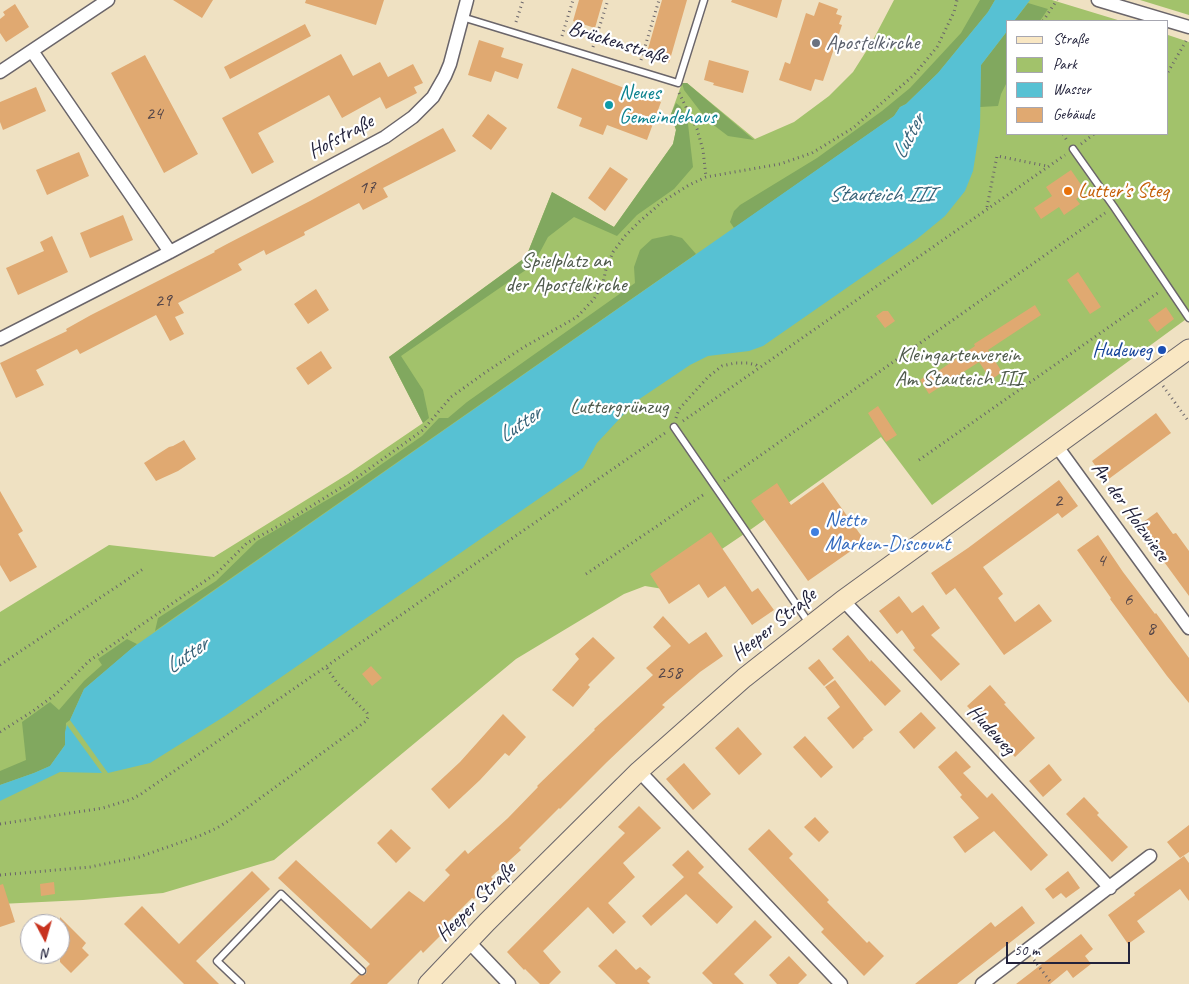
<!DOCTYPE html>
<meta charset="utf-8">
<style>
body{margin:0}
#map{position:relative;width:1189px;height:984px;overflow:hidden;background:#efe1c2;font-family:Caveat,sans-serif}
canvas{display:block}
.legend{position:absolute;left:1006px;top:20px;width:162px;height:115px;box-sizing:border-box;background:#fff;border:1px solid #a7a7b1;margin:0;padding:6px 9px;list-style:none;font-size:15px;color:#22223b}
.legend li{display:flex;align-items:center;gap:10px;height:25px}
.legend b{width:25px;border:1px solid #a7a7b1}
.north{position:absolute;left:20px;top:914px;width:50px;height:50px;box-sizing:border-box;background:#fff;border:1px solid #a7a7b1;border-radius:50%;rotate:174deg;font-size:14px;font-weight:700;line-height:20px;text-align:center;color:#22223b}
.north::after{content:'';display:block;margin:auto;width:18px;height:22px;background:#c8321e;clip-path:polygon(50% 0,100% 100%,50% 72%,0 100%)}
.scale{position:absolute;left:1006px;top:942px;width:124px;height:22px;box-sizing:border-box;border:2px solid #22223b;border-top:0;padding-left:6px;font-size:15px;line-height:18px;white-space:nowrap;color:#22223b;-webkit-text-stroke:4px #fff;paint-order:stroke}
</style>
<div id="map">
<canvas width="1189" height="984"></canvas>
<ul class="legend">
<li><b style="height:6px;background:#f9e7c3"></b>Straße</li>
<li><b style="height:14px;background:#a2c26b"></b>Park</li>
<li><b style="height:14px;background:#57c1d3"></b>Wasser</li>
<li><b style="height:14px;background:#e0a971"></b>Gebäude</li>
</ul>
<div class="north">N</div>
<div class="scale">50 m</div>
</div>
<script>
const g = document.querySelector('canvas').getContext('2d');
g.lineJoin = 'round';
function fill(path, color) {
  g.fillStyle = color;
  g.fill(path, 'evenodd');
}
function toPath(rows) {
  const path = new Path2D();
  for (const r of rows) {
    path.moveTo(r[0], r[1]);
    for (let i = 2; i < r.length; i += 2) path.lineTo(r[i], r[i + 1]);
  }
  return path;
}
function stroke(path, color, width, dash) {
  g.strokeStyle = color;
  g.lineWidth = width;
  g.lineCap = dash ? 'butt' : 'round';
  g.setLineDash(dash || []);
  g.stroke(path);
}
function drawText(font, color, halo, rows, align = 'center') {
  g.font = font + ' Caveat,sans-serif';
  g.lineWidth = 4.5;
  g.setLineDash([]);
  g.textBaseline = 'middle';
  g.strokeStyle = halo;
  g.fillStyle = color;
  for (const [text, x, y, turn = 0] of rows) {
    g.save();
    g.translate(x, y);
    g.rotate((+turn || 0) * Math.PI / 180);
    g.textAlign = isNaN(turn) ? turn : align;
    if (halo) g.strokeText(text, 0, 0);
    g.fillText(text, 0, 0);
    g.restore();
  }
}
const green = toPath([
 [894,0,1052,0,1121,21,1008,21,1008,134,1168,134,1168,35,1189,42,1189,317,932,505,881,437,750,530,663,589,645,586,624,594,516,659,274,860,163,893,83,900,0,904,0,612,109,545,214,557,348,474,423,423,389,357,526,257,552,192,614,227,673,144,676,130,671,114,682,83,687,83,755,139,794,122,829,96,853,72,872,42],
 [1140,0,1189,0,1189,15]
]);
const forest = toPath([
 [980,0,995,0,988,12,938,73,906,104,900,107,894,116,734,228,730,222,734,211,740,205,817,158,882,111,910,88,961,33],
 [1028,3,1048,9,1040,21,1014,21],
 [1008,30,1008,80,1001,94,998,106,980,107,981,65],
 [682,83,687,83,754,140,728,136,707,120,684,90],
 [676,103,681,107,688,124,693,167,674,189,637,215,617,236,574,217,548,237,533,265,401,356,423,390,429,418,423,423,389,357,526,257,552,192,614,227,673,144,676,130,671,114],
 [671,235,682,238,696,254,155,631,158,618,216,581,257,541,349,487,422,436,439,418,448,418,467,402,635,283,634,267,640,250,652,239],
 [127,639,137,644,84,689,70,720,66,723,65,745,50,766,34,773,0,785,0,771,26,760,22,722,50,702,59,710,84,681,102,665,98,659]
]);
const water = toPath([
 [995,0,1030,0,1014,21,1008,21,1008,30,981,65,980,127,973,171,965,191,945,216,917,239,763,346,749,351,708,356,690,365,635,402,597,443,583,468,225,716,150,763,108,773,70,720,84,689,132,648,894,116,900,107,906,104,938,73,988,12],
 [67,725,102,773,60,772,0,801,0,785,34,773,50,766,65,745,65,732]
]);
const building = toPath([
 [173,0,213,0,202,18],
 [306,0,384,0,376,25,305,3],
 [579,0,603,0,595,28,573,21],
 [662,0,687,0,669,63,646,56],
 [732,0,782,0,777,18,731,2],
 [819,2,838,9,836,14,842,16,839,24,842,25,823,81,815,79,811,91,779,80,785,62,790,64,806,13,814,16],
 [15,4,29,27,6,42,0,33,0,19,5,15,3,12],
 [305,24,311,36,230,79,224,67],
 [479,40,504,48,501,57,523,64,518,79,495,71,491,82,468,75],
 [341,54,353,76,380,62,388,77,413,64,423,83,414,87,417,93,386,109,380,97,342,118,329,95,258,133,274,162,252,174,222,118],
 [145,55,198,154,164,173,111,73],
 [709,60,749,71,743,93,713,85,714,83,704,80],
 [572,68,661,102,647,140,607,125,603,135,579,126,582,118,557,108],
 [36,87,46,111,3,130,0,122,0,102],
 [488,114,507,128,491,150,472,136],
 [443,128,456,151,383,188,388,197,363,210,359,203,304,232,305,235,266,255,264,250,238,264,242,270,178,303,184,313,175,317,184,334,170,341,156,315,80,354,77,349,36,370,44,385,16,398,0,363,67,331,66,329,91,315,215,252,214,251,227,244,310,201],
 [79,152,89,176,47,195,36,170],
 [610,167,628,179,605,211,588,198],
 [1071,170,1086,192,1076,199,1080,204,1064,215,1059,207,1041,219,1034,208,1052,196,1046,187],
 [123,215,133,240,90,258,80,233],
 [52,236,68,272,18,295,6,268,44,251,40,242],
 [1078,272,1101,307,1090,314,1067,280],
 [316,289,329,310,308,324,294,304],
 [1035,305,1041,315,988,350,1002,372,991,380,979,362,929,394,920,380,932,372,934,374,975,346,974,344],
 [1166,307,1174,319,1157,332,1148,320],
 [883,311,888,311,895,321,885,328,876,316],
 [321,351,332,368,308,385,296,368],
 [878,406,897,435,886,442,868,413],
 [1156,413,1171,433,1106,481,1092,461],
 [184,440,196,459,178,471,156,481,144,463,169,447,173,446],
 [1059,480,1078,506,1062,518,1058,513,983,567,1003,594,998,598,1015,622,1039,604,1052,621,1004,655,955,588,946,595,931,573,968,548],
 [823,482,865,541,808,581,751,501,777,483,791,505],
 [0,491,23,531,18,534,37,567,10,582,0,565],
 [1157,512,1173,534,1176,533,1189,551,1189,596,1151,544,1149,546,1135,528],
 [711,532,752,592,758,588,774,610,752,625,725,586,708,598,699,584,669,604,650,574],
 [1098,535,1123,572,1155,614,1156,613,1189,658,1189,703,1167,676,1110,599,1111,598,1077,550],
 [899,596,912,613,923,605,940,628,931,635,960,664,941,681,913,650,915,648,902,630,897,634,879,611],
 [663,616,689,644,706,632,723,656,700,672,662,705,665,707,607,762,560,809,559,808,519,848,521,850,491,877,494,880,474,899,472,898,438,932,441,935,423,953,421,950,387,984,350,984,359,975,365,975,367,972,366,968,370,964,278,878,296,860,371,929,409,891,424,902,450,875,445,870,465,850,468,854,508,818,538,787,537,786,595,730,594,729,653,675,646,668,671,646,653,627],
 [848,635,870,662,871,660,901,691,885,706,832,649],
 [593,637,615,658,588,685,590,687,573,707,552,690,579,659,575,654],
 [819,659,834,678,824,686,808,668],
 [371,666,382,678,372,686,362,674],
 [835,680,873,730,863,738,864,739,853,749,827,718,840,707,825,687],
 [990,685,1006,703,1004,704,1035,738,1015,757,967,706],
 [921,712,936,728,914,749,899,732],
 [503,714,526,737,509,756,505,753,480,780,449,809,431,789,460,762],
 [738,727,762,754,739,775,715,748],
 [805,736,833,767,821,778,793,747],
 [956,751,971,767,963,773,987,798,992,793,1048,855,1031,871,994,831,965,853,953,837,979,818,960,797,962,795,938,767],
 [684,763,711,794,693,810,666,779],
 [1049,764,1062,780,1043,797,1029,781],
 [1084,797,1099,813,1097,815,1128,847,1112,862,1066,814],
 [639,806,661,828,623,863,635,877,608,903,626,922,613,934,588,907,543,951,561,972,549,984,540,984,525,969,524,970,507,952,625,833,618,827],
 [815,817,829,832,819,842,804,827],
 [1189,825,1189,852,1180,858,1167,842],
 [391,829,411,848,396,863,377,843],
 [769,829,793,854,789,858,829,900,827,902,867,943,869,941,884,956,864,976,821,932,824,929,748,849],
 [688,850,704,867,698,873,733,907,717,924,686,894,651,926,642,916,684,877,672,865],
 [1184,856,1189,863,1189,901,1180,889,1137,921,1145,932,1128,944,1108,915,1135,895,1134,893],
 [252,871,270,889,196,961,219,984,184,984,124,924,142,906,179,944],
 [1068,871,1080,888,1066,898,1061,893,1053,899,1045,889],
 [54,882,55,894,41,896,40,884],
 [3,884,15,922,0,927,0,885],
 [1022,906,1035,923,957,984,915,984,991,922,995,927],
 [60,917,86,943,82,948,89,955,71,973,60,962],
 [755,920,772,937,734,974,744,984,713,984,702,973],
 [1081,934,1093,949,1085,956,1091,964,1073,978,1067,970,1050,984,1016,984],
 [616,949,636,970,640,967,651,977,647,981,650,984,616,984,598,966],
 [789,956,807,975,798,984,777,984,769,975]
]);
const path = toPath([
 [1043,21,1057,0],
 [516,22,523,0],
 [562,36,573,0],
 [593,47,608,0],
 [641,60,659,0],
 [1168,72,1186,41],
 [679,93,697,129,703,150,706,177],
 [1063,134,1068,142],
 [1081,144,1094,134],
 [987,207,997,156,1047,166],
 [1163,386,1189,422],
 [676,418,679,409,708,377,722,366,735,363,748,363,756,365,759,368],
 [683,421,1065,155],
 [919,460,1159,292],
 [724,481,1105,213],
 [586,574,706,493],
 [0,665,143,569],
 [0,732,33,711,56,694,89,661,218,572,247,543,284,523,355,479,423,430,451,397,486,372,524,347,577,317,594,299,603,283,606,269,613,252,625,236,639,222,662,202,689,185,706,177,780,164,812,153,853,128,914,75,937,47,954,12,957,0],
 [0,824,103,808,132,799,141,794,665,433],
 [0,875,90,867,139,857,199,836,217,828,233,818,366,721,368,717,367,713,337,683,327,668],
 [1034,960,1052,984]
]);
const service = toPath([
 [462,17,678,83,704,0],
 [1073,149,1114,207,1189,318],
 [674,427,809,623],
 [241,984,217,961,281,894,362,971]
]);
const minor = toPath([
 [1098,0,1189,27],
 [32,51,170,252],
 [0,72,108,0],
 [0,339,170,252,385,137,413,117,433,97,445,76,450,64,467,0],
 [1056,445,1189,628],
 [843,600,1110,888],
 [639,771,841,984],
 [468,941,509,984],
 [982,984,1150,856]
]);
const secondary = toPath([
 [428,984,487,922,639,771,744,678,843,600,1189,349]
]);
const markers = [
 [816,43,5,"#6b7280"],
 [609,105,5,"#0f9aa8"],
 [1068,191,5,"#e8710a"],
 [1162,350,5,"#1a4fb4"],
 [815,532,5,"#3f7fe0"]
];
const numberNames = [
 ["24",154,114],
 ["17",367,188],
 ["29",163,301],
 ["2",1058,501],
 ["4",1101,561],
 ["6",1128,600],
 ["8",1151,629],
 ["258",669,673]
];
const streetNames = [
 ["Brückenstraße",618,43,17],
 ["Hofstraße",341,137,-28],
 ["An der Holzwiese",1130,512,54],
 ["Heeper Straße",774,625,-39],
 ["Hudeweg",991,730,47],
 ["Heeper Straße",476,902,-45]
];
const worshipNames = [
 ["Apostelkirche",826,43]
];
const cultureNames = [
 ["Neues",619,93],
 ["Gemeindehaus",619,117]
];
const foodNames = [
 ["Lutter's Steg",1078,191]
];
const parkNames = [
 ["Spielplatz an",566,261],
 ["der Apostelkirche",566,285],
 ["Kleingartenverein",959,355],
 ["Am Stauteich III",959,379],
 ["Luttergrünzug",619,407]
];
const transitNames = [
 ["Hudeweg",1152,350]
];
const shopNames = [
 ["Netto",825,520],
 ["Marken-Discount",825,544]
];
const waterNames = [
 ["Lutter",909,137,-62],
 ["Stauteich III",881,195],
 ["Lutter",520,425,-35],
 ["Lutter",187,656,-35]
];
fill(green, '#a2c26b');
fill(forest, '#81a85f');
fill(water, '#57c1d3');
fill(building, '#e0a971');
stroke(service, '#6a656a', 9);
stroke(minor, '#6a656a', 15);
stroke(secondary, '#6a656a', 21);
stroke(path, '#6a656a', 3, [1, 4]);
stroke(service, '#fff', 6);
stroke(minor, '#fff', 12);
stroke(secondary, '#f9e7c3', 19);
for (const [x, y, r, color] of markers) {
  const dot = new Path2D();
  dot.arc(x, y, r, 0, 2 * Math.PI);
  g.fillStyle = color;
  g.fill(dot);
  stroke(dot, '#fff', 2);
}
drawText('19px', '#524448', null, numberNames);
drawText('21px', '#22223b', '#fff', streetNames);
drawText('21px', '#5b616d', '#fff', worshipNames, 'left');
drawText('21px', '#0d838f', '#fff', cultureNames, 'left');
drawText('21px', '#c56008', '#fff', foodNames, 'left');
drawText('21px', '#4f5a4c', '#fff', parkNames);
drawText('21px', '#164399', '#fff', transitNames, 'right');
drawText('21px', '#366cbe', '#fff', shopNames, 'left');
drawText('italic 22px', '#376278', '#fff', waterNames);
</script>
